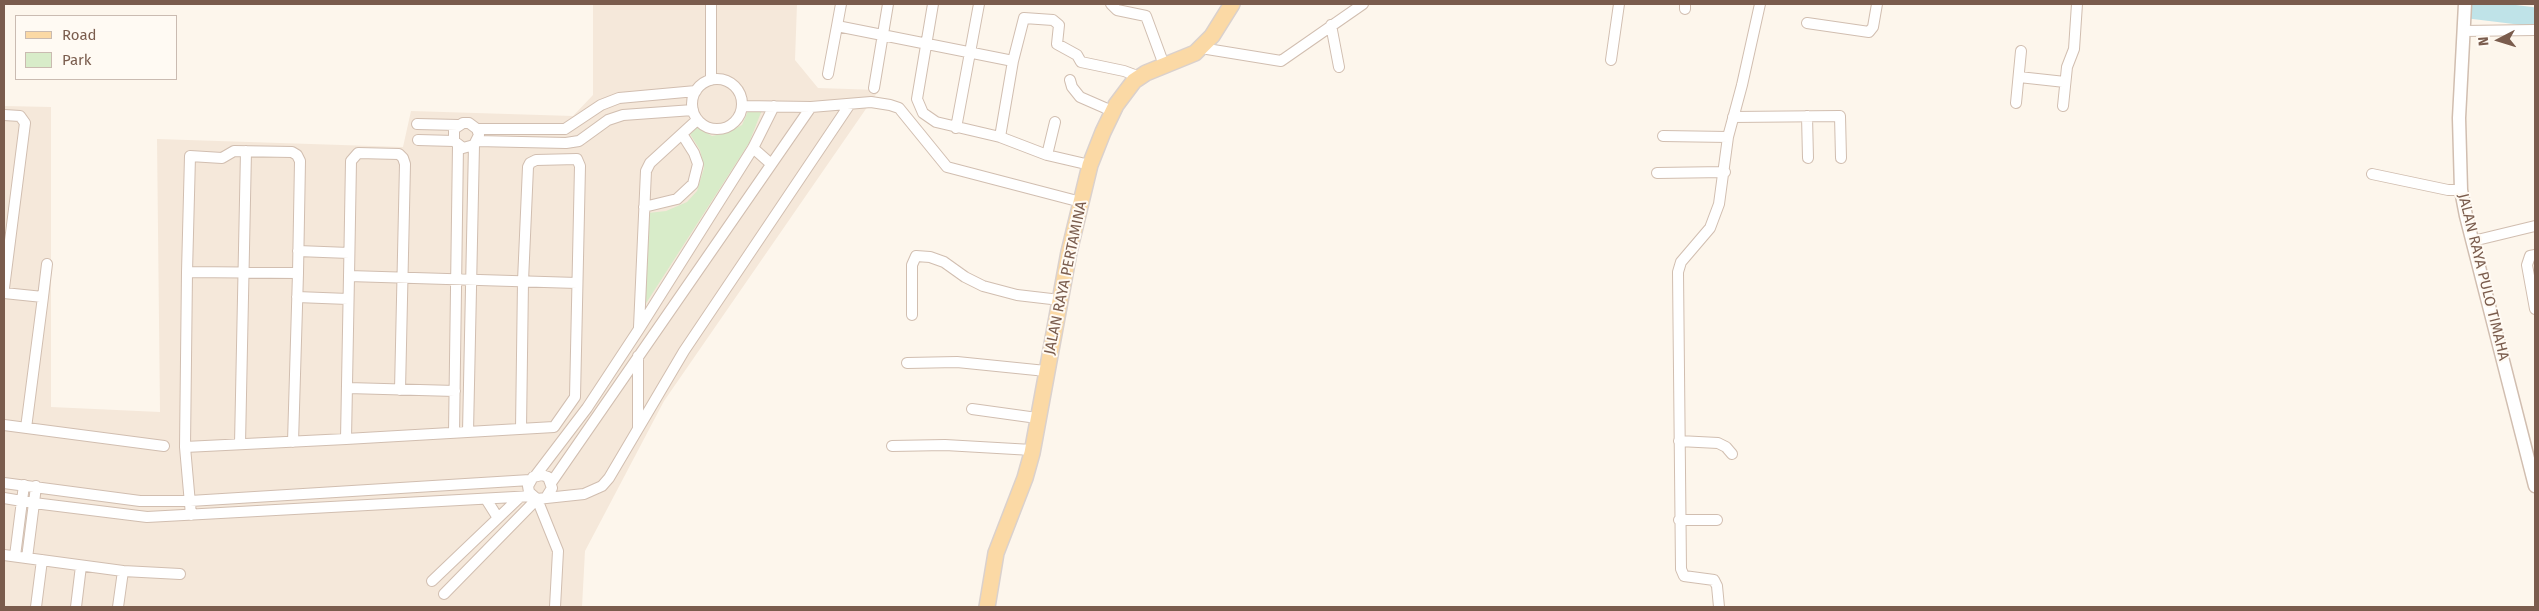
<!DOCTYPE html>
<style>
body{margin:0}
#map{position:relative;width:2539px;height:611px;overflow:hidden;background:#fdf6ec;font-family:"Fira Sans",sans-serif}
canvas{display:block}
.frame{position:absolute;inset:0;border:5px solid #7a5c4d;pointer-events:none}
.legend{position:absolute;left:15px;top:15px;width:162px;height:65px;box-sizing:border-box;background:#fffaf3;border:1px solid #cabbb1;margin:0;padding:6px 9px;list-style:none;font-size:15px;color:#7a5c4d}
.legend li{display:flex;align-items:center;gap:10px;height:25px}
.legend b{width:25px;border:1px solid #cabbb1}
.north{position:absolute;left:2474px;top:15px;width:50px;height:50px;-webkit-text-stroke:4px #fffaf3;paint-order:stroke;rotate:265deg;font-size:14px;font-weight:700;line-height:20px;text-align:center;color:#7a5c4d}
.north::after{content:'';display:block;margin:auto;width:18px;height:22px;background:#7a5c4d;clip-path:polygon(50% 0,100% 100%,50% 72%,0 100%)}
</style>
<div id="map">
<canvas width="2539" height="611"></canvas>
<div class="frame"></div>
<ul class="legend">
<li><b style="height:6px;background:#fbd9a5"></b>Road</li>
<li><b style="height:14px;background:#d8ecc9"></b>Park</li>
</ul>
<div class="north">N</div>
</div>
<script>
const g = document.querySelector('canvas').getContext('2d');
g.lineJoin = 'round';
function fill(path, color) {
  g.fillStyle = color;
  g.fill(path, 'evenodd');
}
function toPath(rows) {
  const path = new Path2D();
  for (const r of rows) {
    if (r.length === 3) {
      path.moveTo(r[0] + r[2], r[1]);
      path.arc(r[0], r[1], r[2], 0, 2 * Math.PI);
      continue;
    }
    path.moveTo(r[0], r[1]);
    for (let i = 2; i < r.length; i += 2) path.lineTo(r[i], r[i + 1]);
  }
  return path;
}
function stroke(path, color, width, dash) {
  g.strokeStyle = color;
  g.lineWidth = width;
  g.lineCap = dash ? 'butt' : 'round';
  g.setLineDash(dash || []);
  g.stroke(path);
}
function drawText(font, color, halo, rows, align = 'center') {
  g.font = font + ' "Fira Sans",sans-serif';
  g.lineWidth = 4;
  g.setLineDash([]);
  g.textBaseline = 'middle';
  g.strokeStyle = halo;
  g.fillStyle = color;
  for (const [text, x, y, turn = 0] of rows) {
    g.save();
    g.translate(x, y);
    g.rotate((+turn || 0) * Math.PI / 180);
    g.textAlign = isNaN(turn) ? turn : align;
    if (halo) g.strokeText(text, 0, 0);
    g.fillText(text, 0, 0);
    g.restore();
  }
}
const residential = toPath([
 [593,4,797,4,795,60,818,88,879,90,664,401,585,551,582,607,4,607,4,106,51,107,51,407,160,412,157,139,403,147,411,111,573,116,593,95]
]);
const green = toPath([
 [762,110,749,143,643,308,648,213,666,211,687,202,697,191,704,168,700,150,690,134,696,127,712,136,727,133,742,125,748,111]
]);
const river = toPath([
 [2471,4,2470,9,2535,17]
]);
const minor = toPath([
 [841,4,837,26,1013,61,1024,18,1053,20,1059,25,1057,44,1077,55,1081,62,1124,71,1140,77],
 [933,4,918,93,917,99,923,113,936,122,1000,137,1047,155,1090,165],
 [1111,4,1117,10,1146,16,1164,65],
 [1685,9,1685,4],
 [1807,23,1869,32,1873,27,1877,4],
 [1331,25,1339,67],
 [2463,31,2535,30],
 [1201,48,1281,61,1363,4],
 [1611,60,1619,4],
 [828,74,837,26],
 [2019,77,2065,82],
 [717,104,25],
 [711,80,711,4],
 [1070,80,1072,87,1080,97,1112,111],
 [874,88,888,4],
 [2016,103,2021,51],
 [742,106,811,107,871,102,890,105,899,108,947,167,1081,202],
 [2063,106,2067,67,2074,49,2077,4],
 [4,115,20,116,25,123,4,288],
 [1807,116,1808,158],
 [1733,117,1840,116,1841,158],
 [417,124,458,125],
 [956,128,979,4],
 [477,129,479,135,474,145,463,148,454,141,454,129,463,123,469,123,477,129,565,129,601,105,619,98,696,91],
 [1663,136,1728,137],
 [1000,137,1013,61],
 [418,140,454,141],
 [477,141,566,143,579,141,608,120,623,115,693,110],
 [753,148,770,163],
 [1047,155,1055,122],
 [1657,173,1725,172],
 [2372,174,2448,190,2461,190],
 [644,207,677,199,693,184,698,164,694,153,682,134],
 [2473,241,2535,226],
 [298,251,349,253],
 [2535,255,2530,256,2527,265,2535,309],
 [187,272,298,273,300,161,297,155,292,152,234,151,222,158,190,156,187,272,185,447,191,515],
 [349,276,351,161,358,153,399,154,403,158,405,164,400,390],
 [4,293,43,297,26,428],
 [43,297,47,264],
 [297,297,348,299],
 [912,315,912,265,916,256,930,257,944,262,965,277,983,286,1017,295,1060,300],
 [639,327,646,171,650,163,697,120],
 [907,363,957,362,1046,371],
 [348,388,455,391],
 [972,409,1037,418],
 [4,425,164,446],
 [638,427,638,356],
 [468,432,474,145],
 [454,433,458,145],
 [346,439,349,276,577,283],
 [1679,441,1718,443,1726,447,1732,454],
 [293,442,298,273],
 [240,444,246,151],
 [892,446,945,445,1032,450],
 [185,447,346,439,554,427,575,397,580,166,577,159,536,160,530,163,528,167,523,281,521,429],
 [536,475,587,408,639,329,753,148,774,106],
 [4,483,140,501,190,501,530,480],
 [551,483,811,107],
 [547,496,552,488,548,477,542,475,533,477,528,486,529,492,537,499,584,494,602,486,609,478,684,351,850,104],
 [4,498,34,503,36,486],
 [486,499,498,518],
 [1679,520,1717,520],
 [4,555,123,571,180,574],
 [15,556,24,485],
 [27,558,34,503,147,517,533,496],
 [432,581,519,498],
 [444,594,537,499,558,551,555,607],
 [36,607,42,560],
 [76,607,81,566],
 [118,607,123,571],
 [1719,607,1717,586,1714,580,1684,576,1681,569,1678,272,1681,262,1710,228,1719,204,1728,137,1742,85,1760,4]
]);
const tertiary = toPath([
 [2465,4,2459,118,2461,190,2466,216,2535,486]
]);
const primary = toPath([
 [987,607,996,553,1025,478,1032,453,1069,252,1090,165,1103,132,1116,105,1134,81,1146,73,1195,53,1212,36,1232,4]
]);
const streetNames = [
 ["JALAN RAYA PULO TIMAHA",2483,277,76],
 ["JALAN RAYA PERTAMINA",1066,278,-78]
];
fill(residential, '#f5e8da');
fill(green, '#d8ecc9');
stroke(river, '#bfe3e8', 19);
stroke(minor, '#d1beb0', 12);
stroke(tertiary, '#d1beb0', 15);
stroke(primary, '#dad1cd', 18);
stroke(minor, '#fff', 10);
stroke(tertiary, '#fff', 12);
stroke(primary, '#fbd9a5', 15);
drawText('15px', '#7a5c4d', '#fffaf3', streetNames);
</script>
